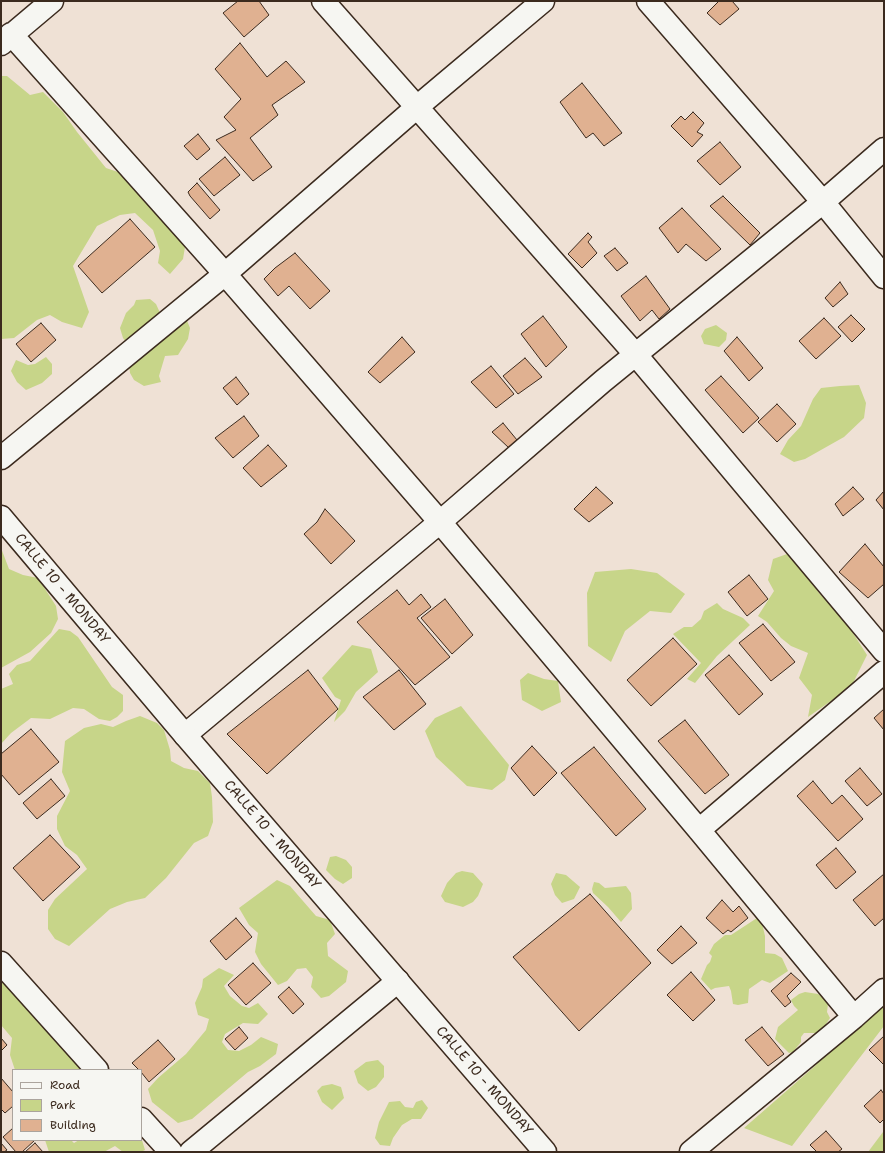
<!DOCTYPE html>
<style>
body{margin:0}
#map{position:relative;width:885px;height:1153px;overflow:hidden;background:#efe1d5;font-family:"Shantell Sans",sans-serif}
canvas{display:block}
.frame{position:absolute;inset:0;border:2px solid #3b2a1e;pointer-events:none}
.legend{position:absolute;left:12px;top:1069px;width:130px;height:72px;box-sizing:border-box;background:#f6f6f2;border:1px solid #aba49d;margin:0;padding:5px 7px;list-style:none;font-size:12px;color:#3b2a1e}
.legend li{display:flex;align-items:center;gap:8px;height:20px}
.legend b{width:20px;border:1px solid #aba49d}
</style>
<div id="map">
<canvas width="885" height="1153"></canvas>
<div class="frame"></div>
<ul class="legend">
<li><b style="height:5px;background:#f6f6f2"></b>Road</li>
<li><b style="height:11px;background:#c7d589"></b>Park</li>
<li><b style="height:11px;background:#e0b191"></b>Building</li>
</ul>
</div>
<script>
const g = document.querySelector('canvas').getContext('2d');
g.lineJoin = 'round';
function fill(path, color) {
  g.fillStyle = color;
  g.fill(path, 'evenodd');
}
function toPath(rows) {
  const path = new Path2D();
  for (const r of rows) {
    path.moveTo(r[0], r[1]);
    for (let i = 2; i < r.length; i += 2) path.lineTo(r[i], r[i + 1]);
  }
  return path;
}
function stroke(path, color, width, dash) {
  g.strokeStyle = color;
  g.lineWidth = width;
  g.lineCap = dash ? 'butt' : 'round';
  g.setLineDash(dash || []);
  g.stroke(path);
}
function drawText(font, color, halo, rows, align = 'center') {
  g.font = font + ' "Shantell Sans",sans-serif';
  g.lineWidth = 3.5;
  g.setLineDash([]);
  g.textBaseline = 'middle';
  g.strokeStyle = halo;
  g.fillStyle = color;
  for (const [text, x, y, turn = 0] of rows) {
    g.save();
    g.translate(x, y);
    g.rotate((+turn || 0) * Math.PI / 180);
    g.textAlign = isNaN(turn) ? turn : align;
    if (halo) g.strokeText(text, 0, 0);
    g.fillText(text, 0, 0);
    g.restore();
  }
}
const green = toPath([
 [1,76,7,76,30,95,43,92,63,112,77,132,106,168,127,175,186,241,183,259,170,274,158,263,160,251,153,230,135,213,120,215,97,226,73,266,89,312,82,328,62,322,50,315,37,320,14,338,1,339],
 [150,299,156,304,161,315,129,346,123,338,120,328,126,313,134,305,136,300],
 [186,318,190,328,188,339,178,355,165,356,159,376,161,382,144,386,134,380,130,373,129,365],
 [716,325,727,333,726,340,719,347,704,344,701,336,705,329],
 [46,357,52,364,52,374,42,383,26,390,17,382,11,371,16,360,28,365,35,364],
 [859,385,866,403,864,418,844,437,805,459,794,462,780,454,788,440,801,426,813,399,821,388,840,386],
 [1,548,9,569,23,575,38,578,56,606,58,619,51,633,30,652,1,668],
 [787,554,804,571,819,593,844,619,867,655,851,687,808,717,812,695,799,678,808,653,791,646,781,638,767,622,758,616,774,591,768,580,773,559],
 [631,569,657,573,685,594,671,613,650,611,625,631,611,662,588,646,587,593,595,572],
 [717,603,723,609,743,618,750,625,717,656,695,683,687,679,701,663,673,634,684,627,692,627,701,619,704,611],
 [59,629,70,631,78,637,112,687,123,695,123,711,117,717,110,721,99,719,84,709,73,708,50,719,31,718,11,733,1,744,1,689,13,684,9,674,17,665,30,661],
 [352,645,371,649,378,672,356,692,345,711,334,722,341,700,335,697,322,678],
 [528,673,544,679,558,681,561,702,542,711,522,700,520,680],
 [461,706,509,765,505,780,492,790,467,786,436,757,425,731,435,718],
 [140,716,157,723,164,730,170,750,171,761,184,768,198,771,210,783,212,797,213,822,208,836,194,843,166,878,145,898,127,902,110,909,69,946,55,939,48,929,48,910,55,899,87,869,77,855,65,846,57,829,57,816,70,791,62,772,65,741,84,728,101,724,113,727,126,721],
 [336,856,346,860,352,867,352,878,343,884,335,879,326,870,330,857],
 [462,871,473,873,483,884,478,896,473,902,463,907,445,902,441,896,447,883,456,873],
 [556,873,566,875,580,887,574,899,562,903,555,895,551,884],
 [277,880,290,886,316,916,330,920,335,934,327,943,328,956,348,971,346,982,329,996,321,998,311,987,313,977,306,968,297,969,287,981,278,985,261,964,255,952,258,933,249,925,239,908],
 [594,882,599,883,605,888,626,886,631,893,632,909,621,922,608,907,593,893,592,889],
 [757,918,762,923,765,936,765,953,775,954,782,958,788,971,770,983,762,980,749,989,748,1003,738,1005,733,1004,731,991,729,986,715,988,711,990,701,979,707,965,710,962,712,956,709,953,714,944,725,935,731,935],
 [219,968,234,975,224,986,230,996,242,1006,249,1008,258,1003,268,1014,258,1024,243,1023,225,1034,222,1042,228,1050,239,1051,251,1045,261,1037,278,1044,276,1054,260,1066,248,1072,192,1119,178,1123,152,1102,148,1089,158,1078,186,1054,206,1030,209,1019,198,1015,195,1003,202,987,203,979],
 [1,973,86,1070,15,1070,10,1055,12,1038,1,1025],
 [805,992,818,994,826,999,828,1004,827,1012,830,1018,822,1030,817,1033,804,1033,801,1037,801,1042,793,1052,789,1053,775,1039,778,1027,798,1010,794,1006,791,1000,799,994],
 [884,1001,884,1026,792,1146,744,1128,815,1066,854,1017],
 [378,1060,384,1066,384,1077,376,1087,368,1091,358,1083,354,1071,366,1062],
 [332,1084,341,1087,344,1098,332,1110,322,1102,317,1091,322,1086],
 [422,1100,428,1108,421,1119,412,1119,402,1125,393,1138,390,1146,380,1145,375,1138,379,1122,389,1102,400,1101,405,1107,413,1108,416,1102],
 [883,1132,884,1152,868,1152],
 [141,1137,145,1150,141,1152,123,1152,115,1146,104,1152,49,1152,45,1140,71,1140,74,1143,79,1140,141,1140]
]);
const building = toPath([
 [238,1,259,1,269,15,244,37,223,13,238,1],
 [719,1,732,1,739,9,720,25,707,13,719,1],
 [240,43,267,77,286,61,305,82,272,105,278,115,250,138,272,167,253,181,216,140,236,130,224,117,241,99,215,69,240,43],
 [582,83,622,133,604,146,593,133,586,138,560,102,582,83],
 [693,112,704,123,697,132,703,135,692,147,671,126,681,116,685,120,693,112],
 [198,134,210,149,197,160,184,146,198,134],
 [720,142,741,167,720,185,697,161,720,142],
 [225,157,240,175,214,196,199,179,225,157],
 [197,183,220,210,210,219,190,196,188,192,197,183],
 [723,196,760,233,750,245,710,206,723,196],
 [682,208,721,249,706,261,686,244,678,253,659,228,682,208],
 [130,219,155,247,102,293,78,266,130,219],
 [588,233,592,237,588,242,597,253,582,268,568,254,588,233],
 [615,248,628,263,617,271,604,256,615,248],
 [295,253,330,291,310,309,289,286,278,296,264,279,275,268,295,253],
 [646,276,670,309,659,319,652,310,640,321,621,296,646,276],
 [840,282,848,294,833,307,825,298,840,282],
 [851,315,865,329,852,342,838,327,851,315],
 [543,316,567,347,546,367,521,334,543,316],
 [824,318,841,336,816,359,799,341,824,318],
 [41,323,56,340,31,362,16,344,41,323],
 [402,337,415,352,380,383,368,372,402,337],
 [737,337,763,368,749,381,724,351,737,337],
 [525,358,542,377,518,394,503,376,525,358],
 [491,366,514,394,496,408,471,382,491,366],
 [721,376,759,418,743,433,705,390,721,376],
 [236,377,249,394,237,405,223,388,236,377],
 [777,404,796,424,777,442,758,422,777,404],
 [244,416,259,436,233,458,215,438,244,416],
 [503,423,517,440,509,448,492,432,503,423],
 [268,445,287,466,261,487,243,468,268,445],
 [596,487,613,503,589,522,574,509,596,487],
 [853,487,864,499,843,516,835,504,853,487],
 [884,491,884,510,876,500,884,491],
 [325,509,355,541,331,564,304,534,317,522,325,509],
 [865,544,884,567,884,584,868,598,839,572,865,544],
 [749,575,768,599,747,616,728,592,749,575],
 [397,590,409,605,421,594,431,607,417,618,450,657,415,685,357,622,397,590],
 [445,599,473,635,452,654,421,618,445,599],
 [763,624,795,662,771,681,739,643,763,624],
 [673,638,697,664,651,706,627,680,673,638],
 [729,655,763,694,739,715,705,675,729,655],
 [308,670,338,709,267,774,227,734,308,670],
 [399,670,426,704,394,730,363,697,399,670],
 [884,709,884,730,874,718,884,709],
 [685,720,729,775,705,794,658,741,685,720],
 [31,729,59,762,19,795,1,774,1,754,31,729],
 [532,746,557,773,534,796,511,768,532,746],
 [594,747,646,809,616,836,561,773,594,747],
 [860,768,882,794,867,806,845,781,860,768],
 [51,779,65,796,37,819,23,803,51,779],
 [813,781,832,804,842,795,863,819,838,841,797,796,813,781],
 [50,835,80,867,43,901,13,868,50,835],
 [836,848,856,872,836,889,816,865,836,848],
 [884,874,884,918,875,926,853,900,884,874],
 [590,894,651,963,579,1031,513,957,590,894],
 [722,900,733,912,739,906,748,918,731,932,728,930,723,934,706,918,722,900],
 [236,918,252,937,226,960,210,941,236,918],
 [681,926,697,943,672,964,657,950,681,926],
 [253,963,271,983,246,1005,228,985,253,963],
 [691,972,715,1000,693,1021,667,995,691,972],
 [791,973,801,982,787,996,791,1002,785,1007,771,991,791,973],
 [289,987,304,1004,293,1014,278,997,289,987],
 [239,1027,248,1038,235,1050,225,1039,239,1027],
 [762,1027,784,1054,768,1066,745,1040,762,1027],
 [884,1036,884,1065,869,1050,884,1036],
 [1,1038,7,1045,1,1051,1,1038],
 [158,1040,175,1059,149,1082,141,1072,141,1070,139,1070,132,1063,158,1040],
 [1,1078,13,1092,13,1106,5,1113,1,1109,1,1078],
 [881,1090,884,1094,884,1119,880,1123,864,1106,881,1090],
 [13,1128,13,1140,35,1140,22,1152,16,1152,3,1137,13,1128],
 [826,1131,842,1149,838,1152,817,1152,810,1145,826,1131],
 [1,1143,7,1150,4,1152,1,1152,1,1143],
 [35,1143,43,1152,25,1152,35,1143]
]);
const minor = toPath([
 [323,1,636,355,884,651],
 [648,1,823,202,884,277],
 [11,34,225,274,440,522,699,830,854,1017],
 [1,44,52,1],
 [1,458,225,274,417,107,543,1],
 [185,735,440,522,603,381,823,202,884,149],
 [699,830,884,672],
 [1,963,97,1070],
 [141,1119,171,1152],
 [191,1152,398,981],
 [691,1152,854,1017,884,990]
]);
const tertiary = toPath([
 [1,517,185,735,545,1152]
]);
const streetNames = [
 ["CALLE 10 - MONDAY",62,589,50],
 ["CALLE 10 - MONDAY",272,835,49],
 ["CALLE 10 - MONDAY",484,1081,49]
];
fill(green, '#c7d589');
fill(building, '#e0b191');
stroke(building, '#3b2a1e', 1);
stroke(minor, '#3b2a1e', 25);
stroke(tertiary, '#3b2a1e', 25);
stroke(minor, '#f6f6f2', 22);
stroke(tertiary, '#f6f6f2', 22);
drawText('14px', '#3b2a1e', '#f6f6f2', streetNames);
</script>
